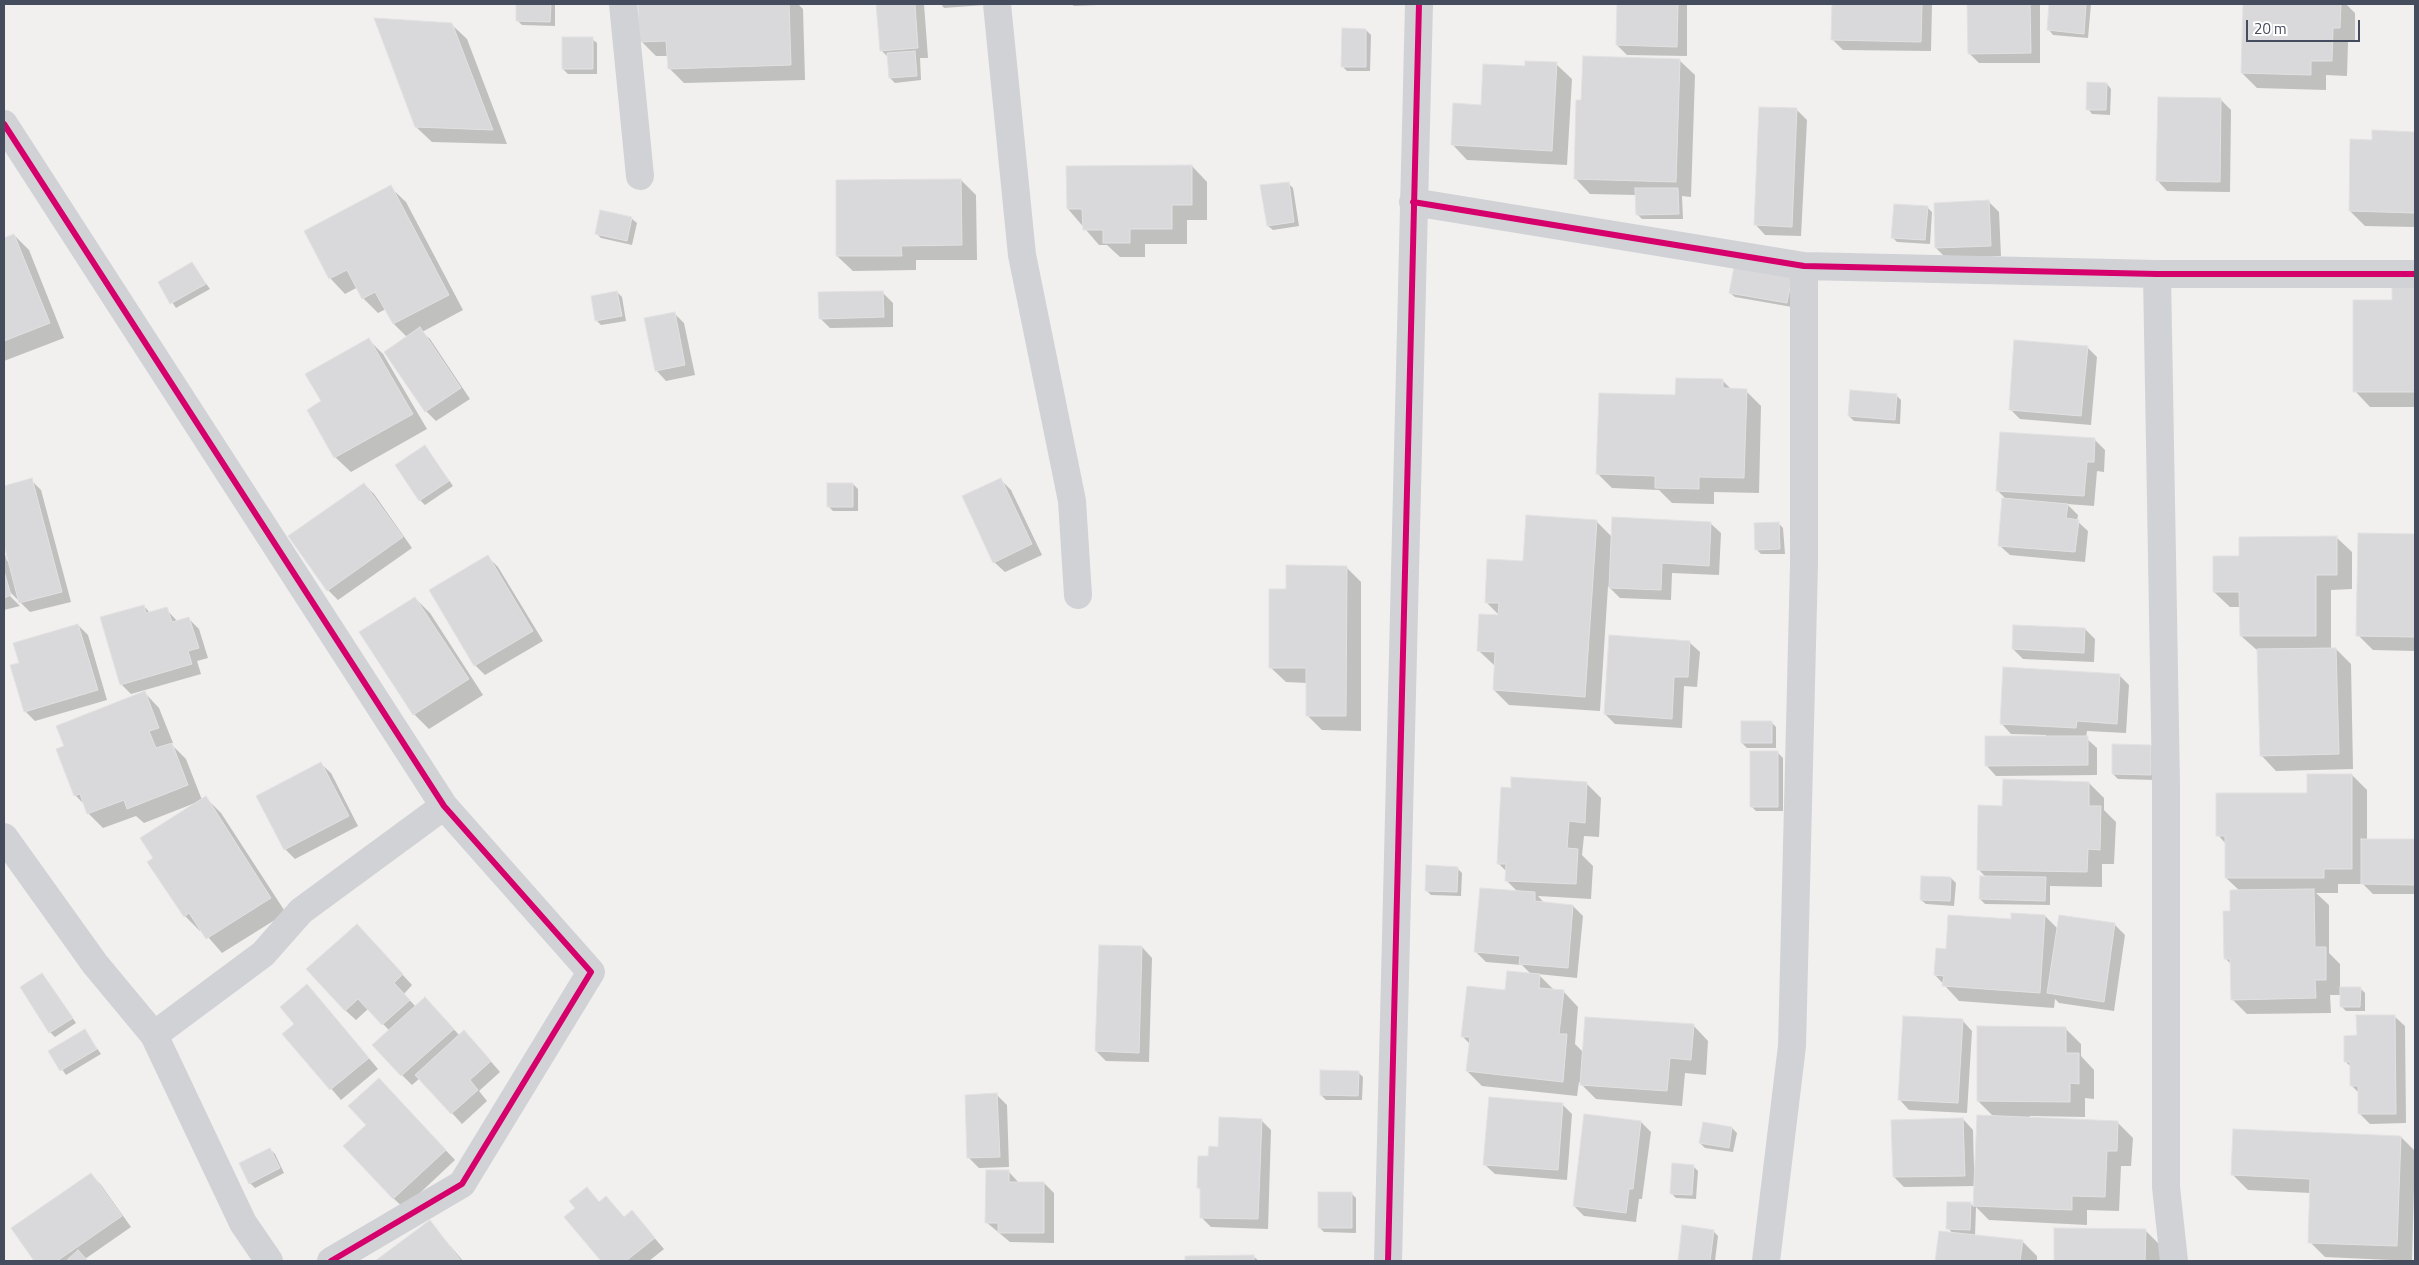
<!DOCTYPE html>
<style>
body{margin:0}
#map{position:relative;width:2419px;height:1265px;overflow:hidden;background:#f1f0ef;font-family:"Titillium Web",sans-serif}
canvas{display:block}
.frame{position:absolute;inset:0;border:5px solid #454c5e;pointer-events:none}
.scale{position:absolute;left:2246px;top:20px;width:114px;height:22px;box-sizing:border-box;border:2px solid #454c5e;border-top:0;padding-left:6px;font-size:15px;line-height:18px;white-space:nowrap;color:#454c5e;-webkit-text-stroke:4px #fff;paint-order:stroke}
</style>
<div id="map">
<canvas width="2419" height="1265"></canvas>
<div class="frame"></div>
<div class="scale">20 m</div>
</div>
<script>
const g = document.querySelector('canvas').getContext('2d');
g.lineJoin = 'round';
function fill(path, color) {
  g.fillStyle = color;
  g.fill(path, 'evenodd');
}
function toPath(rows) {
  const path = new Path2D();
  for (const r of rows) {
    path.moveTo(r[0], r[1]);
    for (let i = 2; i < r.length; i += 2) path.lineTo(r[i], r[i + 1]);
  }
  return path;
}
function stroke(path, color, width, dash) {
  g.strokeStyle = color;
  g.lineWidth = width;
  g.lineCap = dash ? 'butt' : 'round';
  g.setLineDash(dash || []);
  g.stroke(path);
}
const shadow = toPath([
 [517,4,555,4,555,26,522,25,517,20],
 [639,4,798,4,803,9,805,80,684,83,669,68,668,56,656,56,641,41],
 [878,4,924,4,928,58,920,58,921,80,895,83,890,78,888,57,882,51],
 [941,4,984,4,984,5,944,8],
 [1071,4,1123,4,1074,6],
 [1618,4,1687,4,1687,56,1627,55,1617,45],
 [1833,4,1932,4,1931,51,1843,50,1833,40],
 [1968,4,2040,4,2040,63,1979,63,1969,53],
 [2051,4,2091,4,2088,38,2053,35,2049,30],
 [2244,4,2346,4,2355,13,2355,42,2348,42,2347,76,2326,75,2326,90,2257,88,2242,73],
 [451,24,467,39,507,144,432,142,416,127],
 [1366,30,1371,35,1370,71,1347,71,1342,66],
 [592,39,597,43,597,74,568,74,563,69],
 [1679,60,1695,75,1691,197,1682,196,1683,219,1642,219,1637,214,1637,195,1590,194,1575,178,1583,101],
 [1556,64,1572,79,1567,165,1467,160,1452,144,1482,106,1526,68],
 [2107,84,2111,89,2110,115,2092,114,2088,109],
 [2221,100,2231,110,2230,192,2167,191,2157,180],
 [1797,110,1807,120,1801,236,1765,235,1755,224],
 [2373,132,2415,133,2415,227,2365,226,2350,211,2373,141],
 [1192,166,1207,182,1207,220,1187,220,1187,244,1145,244,1145,257,1120,257,1107,245,1099,245,1068,209],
 [961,180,976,195,977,260,916,260,916,270,853,271,837,256],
 [1288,183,1293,188,1299,226,1273,230,1268,226],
 [390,187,406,202,463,310,422,332,430,339,470,399,436,421,426,411,407,337,394,324,386,309,378,313,363,298,358,287,345,294,330,278],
 [1989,202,1999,212,2001,256,1946,258,1936,248],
 [1927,207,1932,212,1930,244,1897,242,1892,237],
 [601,212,632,219,637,223,632,245,601,238,596,233],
 [14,235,29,250,64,338,4,361,4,239],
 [192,264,210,289,176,308,159,283],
 [1791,278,1792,307,1735,297,1730,293],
 [2415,286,2415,407,2370,407,2355,391,2394,301],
 [617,292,622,297,626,321,601,325,596,320],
 [882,292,893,303,893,327,830,328,820,318],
 [674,313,684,323,695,375,666,381,656,370],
 [368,339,383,354,427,429,351,472,335,457,308,410,323,401],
 [2087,347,2097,357,2091,425,2020,419,2010,409],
 [1723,381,1732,390,1746,391,1761,406,1759,493,1714,492,1714,504,1672,503,1659,490,1612,488,1597,473,1676,396],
 [1896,395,1901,400,1900,424,1854,421,1849,416],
 [2095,440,2105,450,2104,472,2097,471,2094,506,2067,504,2078,515,2077,521,2088,531,2085,562,2010,555,1999,545,2006,499,1997,490],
 [425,446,453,486,425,505,420,500],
 [31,480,41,490,71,602,30,612,8,590,6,592,20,606,4,610,4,551,7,561,9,561,4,540,4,487],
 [1001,480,1011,490,1042,555,1005,572,994,562],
 [364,484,374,494,412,548,338,600,328,590],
 [853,484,858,489,858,511,833,511,829,507],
 [1596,521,1612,537,1710,523,1721,533,1719,575,1672,573,1671,600,1620,598,1608,586,1600,711,1509,705,1494,690,1495,666,1478,650,1500,616,1486,602,1525,562],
 [1779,524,1783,528,1785,554,1761,554,1756,549],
 [2359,534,2415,535,2415,651,2373,650,2358,635],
 [2336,537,2352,552,2352,589,2331,590,2331,649,2336,649,2351,664,2353,769,2276,771,2261,755,2258,651,2241,636,2241,607,2230,607,2214,592],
 [488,557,498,567,543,641,485,675,475,665],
 [1346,567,1361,582,1361,731,1322,730,1307,715,1307,683,1286,682,1270,667,1287,590],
 [415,598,430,613,483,695,429,729,414,714],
 [144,606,150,613,166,609,178,622,189,619,199,629,208,658,197,661,201,674,131,694,121,684],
 [78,625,88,635,107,700,35,721,25,711],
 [2085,629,2095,639,2094,662,2023,659,2013,649],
 [1689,642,1700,652,1697,687,1684,686,1682,728,1615,724,1605,714],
 [2119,675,2129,685,2126,733,2087,731,2086,738,2097,748,2097,775,1996,776,1986,765,2046,738,2046,735,2011,734,2001,723],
 [144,692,159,708,173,743,171,744,186,759,202,800,206,798,221,813,286,913,222,953,202,930,200,931,185,916,195,803,144,823,136,816,103,828,88,813,85,805,76,796,58,750,66,747],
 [1772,723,1776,727,1776,748,1747,748,1742,743],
 [2151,746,2156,751,2155,780,2118,779,2113,774],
 [1778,753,1783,758,1783,811,1756,811,1751,806],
 [320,763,331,773,358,826,295,859,285,849],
 [2352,775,2367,790,2367,840,2415,841,2415,894,2373,894,2363,884,2338,884,2338,893,2316,893,2329,905,2329,953,2340,964,2340,988,2360,988,2365,993,2365,1011,2346,1011,2341,1006,2341,995,2330,995,2331,1013,2247,1014,2232,999,2232,965,2225,958,2231,913,2240,891,2226,878,2226,844,2218,835],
 [1586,783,1601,798,1599,837,1584,836,1582,855,1593,866,1591,899,1538,896,1545,904,1573,906,1583,916,1577,978,1538,974,1554,990,1563,991,1578,1007,1575,1044,1583,1052,1693,1025,1708,1041,1706,1075,1685,1073,1682,1106,1596,1099,1579,1082,1577,1096,1482,1086,1467,1071,1470,1044,1462,1036,1506,991,1532,975,1522,965,1486,962,1476,952,1518,892,1506,880,1507,872,1498,863],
 [2089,783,2104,798,2104,810,2116,822,2114,864,2102,864,2102,887,2050,886,2050,905,1985,904,1980,899,1987,878,1978,869,2003,807],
 [1457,868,1462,873,1461,896,1431,895,1426,890],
 [1951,878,1956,883,1954,906,1926,904,1921,900],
 [2045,916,2058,929,2115,925,2125,935,2114,1011,2059,1003,2055,999,2054,1008,1959,1001,1935,975,1947,950],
 [367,936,412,985,404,994,416,1007,435,1009,460,1036,474,1042,500,1072,479,1091,487,1101,462,1124,420,1078,412,1085,402,1075,390,1031,368,1009,356,1020,345,1010],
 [1142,947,1152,958,1149,1062,1106,1061,1096,1051],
 [42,974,76,1023,55,1037,50,1032],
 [317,996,378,1069,341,1100,284,1034,296,1024],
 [2394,1016,2405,1026,2406,1123,2370,1124,2360,1114,2359,1093,2351,1085,2351,1067,2345,1061,2358,1036],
 [1962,1020,1972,1031,1967,1113,1909,1110,1899,1099],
 [2066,1029,2081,1044,2081,1056,2094,1070,2094,1099,2085,1098,2085,1117,2030,1116,2029,1118,2117,1122,2133,1138,2131,1166,2121,1166,2119,1211,2087,1210,2087,1225,1989,1220,1976,1207,1975,1236,2022,1241,2037,1256,2037,1261,1937,1261,1940,1232,1953,1234,1948,1228,1948,1203,1971,1204,1974,1207,1975,1186,1904,1187,1894,1177,1963,1119,1973,1130,1974,1167,1976,1167,1994,1117,1978,1101],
 [84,1030,101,1054,66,1075,50,1052],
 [1358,1072,1363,1077,1362,1100,1326,1100,1321,1095],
 [389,1090,455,1160,404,1208,393,1198,368,1125],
 [997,1095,1007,1105,1009,1167,979,1168,969,1158],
 [1562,1104,1572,1114,1567,1180,1495,1174,1484,1164],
 [1261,1120,1271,1130,1268,1229,1211,1227,1201,1217,1202,1191,1198,1187,1209,1158],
 [1641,1122,1651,1132,1642,1199,1639,1199,1636,1222,1584,1216,1574,1206],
 [1732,1128,1737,1133,1733,1152,1705,1148,1700,1143],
 [2401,1137,2415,1151,2412,1261,2325,1257,2310,1242,2311,1193,2248,1190,2233,1175],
 [270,1149,275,1154,284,1173,255,1188,250,1183,241,1164],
 [1693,1166,1698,1171,1696,1199,1676,1198,1671,1193],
 [1009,1172,1019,1183,1044,1183,1054,1193,1054,1243,1010,1242,986,1222],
 [91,1174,101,1185,131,1227,85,1259,87,1261,36,1261,12,1229],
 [587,1189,600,1203,606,1198,625,1218,632,1212,664,1249,649,1261,602,1261,566,1217,577,1208],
 [1351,1193,1356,1198,1356,1233,1324,1232,1319,1227],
 [430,1222,463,1261,377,1261],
 [1684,1227,1713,1231,1718,1236,1715,1261,1679,1261],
 [2055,1230,2145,1230,2160,1245,2160,1261,2055,1261],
 [1253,1256,1259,1261,1186,1261,1186,1257]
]);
const building = toPath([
 [516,4,551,4,550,22,516,21,516,4],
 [638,4,789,4,791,65,668,69,666,41,639,42,638,4],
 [876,4,915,4,918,48,880,51,876,4],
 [1617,4,1678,4,1677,47,1616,45,1617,4],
 [1832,4,1922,4,1921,42,1831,40,1832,4],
 [1967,4,2030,4,2031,53,1968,54,1967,4],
 [2049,4,2086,4,2084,34,2047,30,2049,4],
 [2243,4,2341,4,2340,28,2333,28,2332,61,2311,61,2311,75,2241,73,2243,4],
 [374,18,452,23,493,130,415,127,374,18],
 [1342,28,1366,29,1366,67,1341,67,1342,28],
 [562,37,593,37,593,69,562,69,562,37],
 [915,51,917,76,889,78,887,53,915,51],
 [1583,56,1680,59,1676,182,1574,179,1576,100,1581,100,1583,56],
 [1525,61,1557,62,1552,151,1451,145,1453,103,1481,105,1483,64,1525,66,1525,61],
 [2087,82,2107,83,2106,110,2086,110,2087,82],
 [2158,97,2221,98,2220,182,2156,181,2158,97],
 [1759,107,1797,108,1792,227,1754,225,1759,107],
 [2372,130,2415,132,2415,213,2349,211,2350,139,2372,140,2372,130],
 [1192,165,1192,205,1172,205,1172,229,1130,229,1130,243,1103,243,1103,230,1083,230,1082,209,1067,209,1066,166,1192,165],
 [961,179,962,245,901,246,902,256,836,256,836,180,961,179],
 [1289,182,1294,222,1267,226,1260,185,1289,182],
 [391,185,449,295,393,324,375,292,362,299,347,270,329,279,304,231,391,185],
 [1635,188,1678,188,1679,214,1636,215,1635,188],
 [1989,200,1991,246,1935,248,1934,203,1989,200],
 [1894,204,1928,206,1925,240,1891,238,1894,204],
 [600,210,632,217,627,241,595,234,600,210],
 [14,234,50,323,4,341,4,238,14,234],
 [192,262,206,284,170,304,158,282,192,262],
 [1734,267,1792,277,1787,303,1729,293,1734,267],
 [2392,285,2415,285,2415,392,2353,392,2353,300,2392,300,2392,285],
 [617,291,622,316,595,321,591,296,617,291],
 [883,291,884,317,819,319,818,292,883,291],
 [675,312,685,365,655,371,644,318,675,312],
 [420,327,461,388,425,412,384,352,420,327],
 [369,338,413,414,334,458,307,410,321,401,305,374,369,338],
 [2014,340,2088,346,2081,416,2009,410,2014,340],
 [1676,378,1723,379,1723,388,1747,389,1744,478,1699,477,1699,489,1655,488,1655,476,1596,474,1599,393,1675,395,1676,378],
 [1850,390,1897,394,1895,420,1848,416,1850,390],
 [2000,432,2095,438,2094,462,2087,462,2084,496,1996,491,2000,432],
 [425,445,449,481,419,501,395,465,425,445],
 [32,478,62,592,19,603,4,545,4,486,32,478],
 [1001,478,1032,544,993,563,962,496,1001,478],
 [364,483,403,537,327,591,288,536,364,483],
 [827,483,853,483,853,507,827,507,827,483],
 [2002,498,2068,504,2066,518,2079,520,2075,552,1998,546,2002,498],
 [1526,515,1597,520,1585,697,1493,690,1495,652,1477,651,1479,614,1498,615,1499,603,1485,603,1487,559,1523,561,1526,515],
 [1612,517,1711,522,1709,566,1662,563,1661,590,1609,588,1612,517],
 [1779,522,1780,549,1755,550,1754,523,1779,522],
 [2358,533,2415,534,2415,637,2356,636,2358,533],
 [2337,536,2337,575,2316,575,2316,636,2240,636,2239,592,2213,592,2213,556,2239,556,2239,537,2337,536],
 [488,555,533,631,474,666,429,590,488,555],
 [1286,565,1347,566,1346,716,1306,716,1306,668,1269,668,1269,589,1286,589,1286,565],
 [4,571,11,595,4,598,4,571],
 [415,597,469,679,413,715,359,632,415,597],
 [144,605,146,613,167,607,172,622,189,617,199,648,188,651,192,664,120,685,100,617,144,605],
 [78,624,98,690,24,712,10,665,19,663,13,643,78,624],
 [2013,625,2085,628,2084,653,2012,649,2013,625],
 [1609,635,1690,641,1688,677,1674,677,1672,719,1604,714,1609,635],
 [2336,648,2339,754,2260,756,2257,649,2336,648],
 [2003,667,2120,674,2117,724,2077,721,2076,728,2000,724,2003,667],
 [145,691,159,728,149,731,156,748,172,743,188,785,127,809,124,800,87,814,80,794,74,796,56,749,64,746,56,726,145,691],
 [1741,721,1772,721,1772,743,1741,743,1741,721],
 [1985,736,2088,736,2088,765,1985,766,1985,736],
 [2112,744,2151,745,2151,775,2112,774,2112,744],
 [1750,751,1778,751,1778,807,1750,807,1750,751],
 [321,762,349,816,284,850,256,796,321,762],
 [2307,774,2352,774,2352,869,2324,869,2324,878,2225,878,2225,836,2216,836,2216,793,2307,793,2307,774],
 [1511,777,1587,782,1585,823,1569,821,1567,848,1578,849,1576,884,1505,881,1506,864,1497,864,1501,787,1511,788,1511,777],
 [2003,779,2089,782,2089,806,2101,806,2100,850,2088,849,2087,872,1977,870,1978,805,2002,806,2003,779],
 [206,796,271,898,206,939,189,913,184,917,147,862,153,858,140,838,206,796],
 [2361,839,2415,839,2415,885,2361,884,2361,839],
 [1426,865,1458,867,1457,892,1425,891,1426,865],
 [1921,876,1951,877,1950,901,1920,900,1921,876],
 [1980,876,2046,877,2045,901,1979,899,1980,876],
 [1480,888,1535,892,1535,901,1573,905,1568,968,1519,964,1520,956,1474,952,1480,888],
 [2314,889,2315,947,2326,947,2326,980,2315,980,2316,998,2231,1000,2230,959,2224,959,2223,911,2230,911,2230,890,2314,889],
 [2011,913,2045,915,2040,993,1942,986,1944,976,1934,975,1936,948,1946,949,1948,915,2011,919,2011,913],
 [2059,915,2115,923,2104,1002,2047,993,2059,915],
 [357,924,403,974,394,983,410,1000,382,1025,358,999,345,1011,306,969,357,924],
 [1099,945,1142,946,1139,1053,1095,1051,1099,945],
 [1507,971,1540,974,1539,988,1564,990,1559,1034,1567,1034,1563,1082,1466,1071,1470,1037,1461,1037,1467,986,1505,990,1507,971],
 [42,973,73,1018,49,1033,20,987,42,973],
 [307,984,369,1058,330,1090,282,1034,294,1024,280,1007,307,984],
 [2340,987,2361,987,2360,1007,2340,1007,2340,987],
 [425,997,454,1029,401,1076,372,1045,425,997],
 [2356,1015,2395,1015,2396,1114,2358,1114,2358,1086,2350,1086,2350,1062,2344,1062,2344,1036,2357,1035,2356,1015],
 [1903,1016,1963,1019,1958,1103,1898,1100,1903,1016],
 [1585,1017,1694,1024,1691,1060,1670,1058,1667,1091,1580,1085,1585,1017],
 [1977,1026,2066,1027,2066,1053,2079,1053,2079,1084,2070,1083,2070,1102,1977,1101,1977,1026],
 [85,1029,97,1049,60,1071,48,1051,85,1029],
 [464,1030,491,1061,470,1080,478,1090,451,1114,415,1075,464,1030],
 [1320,1070,1359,1071,1358,1096,1320,1095,1320,1070],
 [379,1078,446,1150,393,1199,343,1146,366,1125,348,1106,379,1078],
 [997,1093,1000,1157,967,1158,965,1095,997,1093],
 [1489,1097,1563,1103,1558,1170,1483,1165,1489,1097],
 [1584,1114,1641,1121,1633,1189,1629,1189,1626,1213,1573,1206,1584,1114],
 [1977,1115,2118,1121,2117,1151,2107,1151,2105,1197,2072,1196,2072,1210,1973,1206,1977,1115],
 [1219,1117,1262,1119,1258,1219,1200,1218,1200,1188,1197,1188,1198,1156,1208,1156,1209,1146,1218,1147,1219,1117],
 [1963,1118,1965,1176,1893,1177,1891,1120,1963,1118],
 [1703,1122,1732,1127,1729,1148,1699,1143,1703,1122],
 [2233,1129,2401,1136,2397,1246,2308,1243,2310,1179,2231,1175,2233,1129],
 [270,1148,280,1168,249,1184,239,1163,270,1148],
 [1672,1163,1694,1165,1692,1195,1670,1194,1672,1163],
 [986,1170,1009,1170,1009,1182,1044,1182,1044,1233,998,1233,998,1223,985,1223,986,1170],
 [91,1173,122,1216,57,1261,34,1261,11,1228,91,1173],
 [587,1187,599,1202,606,1196,624,1217,632,1210,655,1238,626,1261,601,1261,564,1217,575,1208,569,1201,587,1187],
 [1318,1192,1352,1192,1352,1228,1318,1228,1318,1192],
 [1947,1202,1971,1202,1970,1230,1946,1229,1947,1202],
 [430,1220,461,1261,375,1261,430,1220],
 [1682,1225,1714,1230,1710,1261,1678,1261,1682,1225],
 [2054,1228,2146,1229,2145,1261,2054,1261,2054,1228],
 [1939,1231,2023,1240,2020,1261,1935,1261,1939,1231],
 [78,1250,88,1261,66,1261,78,1250],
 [1254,1255,1254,1261,1185,1261,1185,1256,1254,1255]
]);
const minor = toPath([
 [623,4,640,176],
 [997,4,1022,255,1072,501,1078,595],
 [4,124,444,806,591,972,462,1184,331,1261],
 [1413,202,1804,266,2157,274,2415,274],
 [2157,274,2166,784,2166,1187,2174,1261],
 [4,837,95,964,154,1035,243,1223,269,1261],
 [154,1035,263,954,301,911,444,806],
 [1388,1261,1419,4],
 [1766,1261,1792,1046,1804,564,1804,266]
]);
const cycleway = toPath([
 [4,124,444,806,591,972,462,1184,331,1261],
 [1413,202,1804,266,2157,274,2415,274],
 [1388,1261,1419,4]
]);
fill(shadow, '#0003');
fill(building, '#d9d9db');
stroke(building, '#e2e1e2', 1);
stroke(minor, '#d1d2d6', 28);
stroke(cycleway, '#d6006c', 6);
</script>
